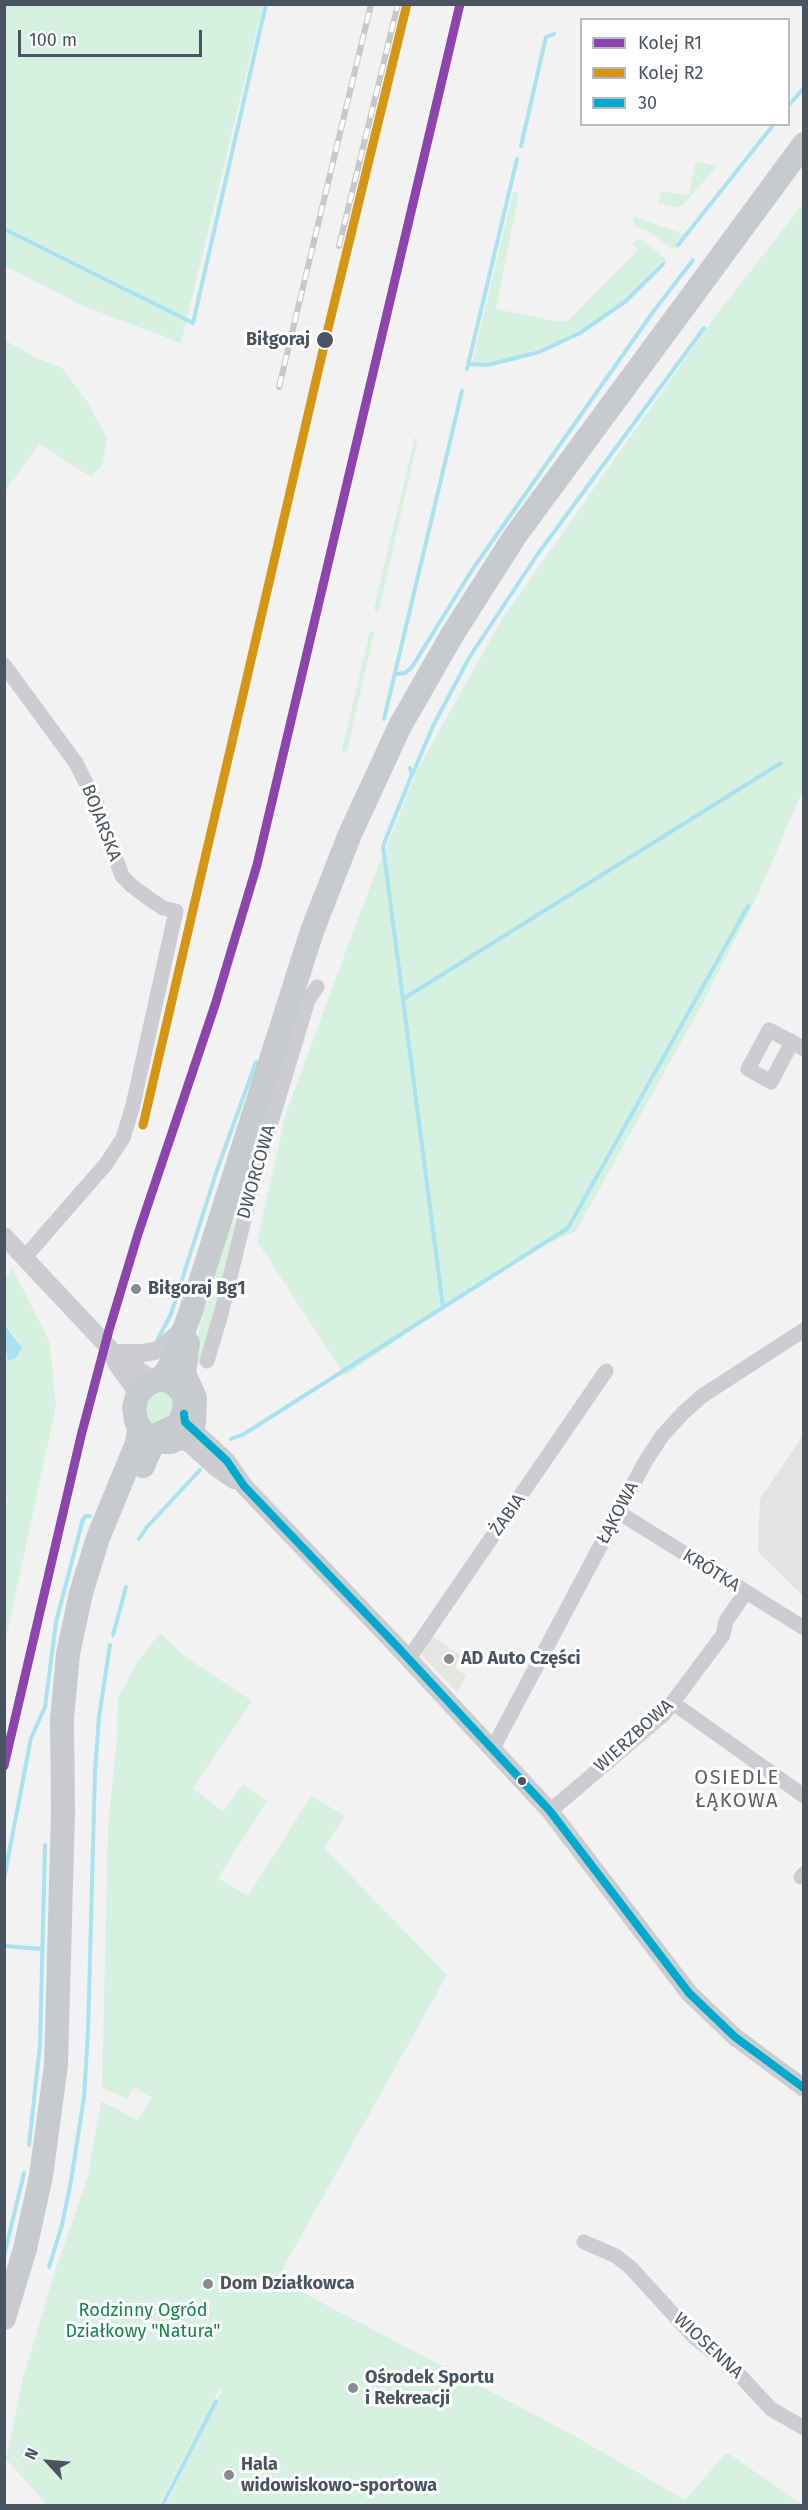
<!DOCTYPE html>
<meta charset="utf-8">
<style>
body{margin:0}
#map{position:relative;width:808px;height:2510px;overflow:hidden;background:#f2f2f2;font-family:"Fira Sans",sans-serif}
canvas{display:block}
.frame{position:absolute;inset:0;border:6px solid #48545f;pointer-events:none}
.legend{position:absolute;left:580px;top:18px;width:210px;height:108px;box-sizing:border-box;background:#fff;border:2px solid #b6bbbf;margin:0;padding:8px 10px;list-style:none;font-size:18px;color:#48545f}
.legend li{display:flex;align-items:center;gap:12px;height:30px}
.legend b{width:30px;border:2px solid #b6bbbf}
.north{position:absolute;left:18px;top:2432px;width:60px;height:60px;-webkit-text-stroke:4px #fff;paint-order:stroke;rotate:296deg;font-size:16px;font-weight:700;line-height:24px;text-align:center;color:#48545f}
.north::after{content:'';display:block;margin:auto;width:21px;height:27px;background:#48545f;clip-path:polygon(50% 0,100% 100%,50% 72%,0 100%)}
.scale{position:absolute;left:18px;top:30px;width:184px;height:27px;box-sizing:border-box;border:3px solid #48545f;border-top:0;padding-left:8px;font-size:18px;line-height:21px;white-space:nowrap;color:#48545f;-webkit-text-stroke:4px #fff;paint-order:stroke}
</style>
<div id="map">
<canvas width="808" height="2510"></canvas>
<div class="frame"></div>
<ul class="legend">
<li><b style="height:8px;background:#8e44ad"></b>Kolej R1</li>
<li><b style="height:8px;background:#d49613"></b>Kolej R2</li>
<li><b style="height:8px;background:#00a9ce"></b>30</li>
</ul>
<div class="north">N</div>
<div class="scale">100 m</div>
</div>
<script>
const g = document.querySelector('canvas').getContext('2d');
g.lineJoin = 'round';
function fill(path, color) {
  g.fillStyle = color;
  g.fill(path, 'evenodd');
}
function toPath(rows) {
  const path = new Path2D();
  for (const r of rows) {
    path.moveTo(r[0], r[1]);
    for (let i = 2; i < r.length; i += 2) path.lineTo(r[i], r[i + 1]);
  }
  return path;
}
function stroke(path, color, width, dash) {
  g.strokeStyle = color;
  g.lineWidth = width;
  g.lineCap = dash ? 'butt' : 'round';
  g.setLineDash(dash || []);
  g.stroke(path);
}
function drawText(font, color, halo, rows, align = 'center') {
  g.font = font + ' "Fira Sans",sans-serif';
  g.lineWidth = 6;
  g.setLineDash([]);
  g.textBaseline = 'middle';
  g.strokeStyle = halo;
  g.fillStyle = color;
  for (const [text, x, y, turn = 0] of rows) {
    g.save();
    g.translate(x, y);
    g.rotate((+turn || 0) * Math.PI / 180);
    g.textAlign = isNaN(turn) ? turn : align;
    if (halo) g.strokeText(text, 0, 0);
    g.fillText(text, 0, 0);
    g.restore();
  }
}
const commercial = toPath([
 [432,1636,462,1656,455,1667,466,1676,457,1692,419,1653]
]);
const education = toPath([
 [803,1435,803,1596,758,1552,760,1499]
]);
const green = toPath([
 [4,5,263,5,181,343,83,306,5,266],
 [696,161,717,166,683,205,676,207,658,203,661,191,688,196],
 [513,192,519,193,496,309,560,322,568,321,638,250,632,244,636,240,642,240,647,244,665,258,666,264,661,261,630,296,594,322,562,341,515,357,484,364,472,363],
 [803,204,803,790,759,892,704,1001,576,1231,511,1261,345,1376,257,1241,286,1113,361,910,417,770,502,619,716,315],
 [634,217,684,234,676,242,681,247,672,249,648,231,634,226],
 [5,340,32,356,62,368,88,403,107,439,102,465,91,477,39,444,5,492],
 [415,437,418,439,379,610,376,612,374,608],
 [370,631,374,633,347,751,343,753,342,750],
 [236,1218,208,1336,198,1365,192,1359,200,1325,232,1219],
 [12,1268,49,1340,56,1405,5,1644,4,1513,8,1497,4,1496,5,1346,6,1356,19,1343,5,1324,5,1279],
 [162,1390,172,1396,174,1413,152,1428,144,1415,149,1397],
 [160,1633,184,1656,252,1701,193,1788,223,1812,243,1784,267,1801,218,1878,248,1896,311,1796,345,1816,324,1848,447,1975,277,2279,571,2434,685,2500,724,2455,728,2453,803,2505,166,2505,221,2392,221,2386,159,2505,47,2505,6,2459,23,2378,52,2280,88,2176,101,2101,137,2120,152,2098,134,2087,127,2099,102,2088,108,1827,117,1735,118,1698,135,1665]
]);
const water = toPath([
 [4,1324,22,1348,16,1358,8,1361,5,1346]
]);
const stream = toPath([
 [788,106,804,88],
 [521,146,546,37,554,34],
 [4,229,193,323,266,4],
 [678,245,774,124],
 [468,364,488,365,539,352,580,333,626,301,663,264],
 [467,369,517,159],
 [396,674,405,673,412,667,472,570,653,312,693,260],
 [384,719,462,391],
 [410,768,412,774,383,846,443,1307],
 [413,773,433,726,469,658,537,555,704,328],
 [403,999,781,763],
 [158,1339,171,1314,218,1167,256,1062],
 [231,1439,244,1434,568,1228,748,906],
 [139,1539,147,1527,200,1470],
 [113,1635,126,1587],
 [4,1879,31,1738,45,1707,56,1622,83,1519,86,1516,90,1516],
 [4,1946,43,1949],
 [29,2145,40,2045,45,1845],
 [4,2256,24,2173],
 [49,2267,62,2225,71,2181,84,2097,88,2032,95,1772,99,1717,110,1645],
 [162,2506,216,2401]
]);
const minor = toPath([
 [4,665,76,763,97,805,122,876,132,886,151,900,163,908,176,911,133,1105,123,1138,106,1164,25,1257],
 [792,1042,771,1082,748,1069,769,1030,792,1042,804,1049],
 [207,1361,221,1314,254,1179,308,1000,317,987],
 [618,1512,804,1628],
 [409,1658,606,1371],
 [673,1703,804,1796],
 [493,1748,645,1462,662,1436,683,1413,702,1396,804,1330],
 [550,1811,664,1714,723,1635,726,1621,746,1592],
 [801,1877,804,1874],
 [584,2242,616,2256,631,2268,694,2337,733,2368,771,2409,804,2428]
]);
const tertiary = toPath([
 [4,1236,112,1351,154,1381],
 [116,1353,142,1353,155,1351,164,1346,184,1328],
 [113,1356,118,1366,135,1389,137,1396],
 [184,1418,185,1422,227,1461,244,1486,393,1642,550,1811,689,1993,735,2037,804,2088],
 [178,1439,190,1444,215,1467,234,1480]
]);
const primary = toPath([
 [159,1379,165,1374,172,1362,191,1311,312,931,350,834,400,726,452,635,515,536,804,144],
 [143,1466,147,1456,153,1445,157,1435,158,1434,179,1424,185,1408,183,1393,172,1382,159,1379,146,1385,137,1396,134,1408,136,1421,144,1435,149,1438,155,1440,160,1442,171,1442,185,1435,194,1423,195,1398,184,1373,188,1343],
 [4,2318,25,2249,41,2176,56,2065,63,1812,62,1719,68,1654,81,1593,98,1538,137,1443,139,1429]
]);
const rail = toPath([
 [339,246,398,4],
 [279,387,371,4],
 [4,1766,81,1436,109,1330,138,1234,215,1005,257,865,460,4]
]);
const bus1 = toPath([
 [184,1414,185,1422,227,1461,244,1486,393,1642,550,1811,689,1993,735,2037,804,2088]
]);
const rail1 = toPath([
 [4,1766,81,1436,109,1330,138,1234,215,1005,257,865,460,4]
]);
const rail2 = toPath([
 [143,1125,327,333,407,4]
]);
const markers = [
 [325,340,9,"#48545f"],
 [136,1289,6,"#848b92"],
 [449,1659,6,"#848b92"],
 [522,1781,5,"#48545f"],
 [208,2284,6,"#848b92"],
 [353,2388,6,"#848b92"],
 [229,2475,6,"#848b92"]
];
const stopNames = [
 ["Biłgoraj",310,340]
];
const streetNames = [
 ["BOJARSKA",101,823,69],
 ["DWORCOWA",257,1172,-74],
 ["ŁĄKOWA",618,1513,-62],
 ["ŻABIA",508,1515,-55],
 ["KRÓTKA",711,1571,32],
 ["WIERZBOWA",634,1736,-42],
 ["WIOSENNA",708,2346,43]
];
const poiNames = [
 ["Biłgoraj Bg1",148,1289],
 ["AD Auto Części",461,1659],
 ["Dom Działkowca",220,2284],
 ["Ośrodek Sportu",365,2378],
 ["i Rekreacji",365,2399],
 ["Hala",241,2465],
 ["widowiskowo-sportowa",241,2486]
];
const parkNames = [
 ["Rodzinny Ogród",143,2311],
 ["Działkowy \"Natura\"",143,2332]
];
const neighbourhoodNames = [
 ["OSIEDLE",737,1778],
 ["ŁĄKOWA",737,1801]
];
fill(commercial, '#e6e5e0');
fill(education, '#e4e3e4');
fill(green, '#d6f1e0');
fill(water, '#a9e2f1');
stroke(stream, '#a9e2f1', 4);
stroke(minor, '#cbcdd0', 15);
stroke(tertiary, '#cbcdd0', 18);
stroke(primary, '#c8cbce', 24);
stroke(rail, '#c7c8ca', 6);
stroke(rail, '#fff', 4, [11]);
stroke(bus1, '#00a9ce', 8);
stroke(rail1, '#8e44ad', 9);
stroke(rail2, '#d49613', 9);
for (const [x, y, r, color] of markers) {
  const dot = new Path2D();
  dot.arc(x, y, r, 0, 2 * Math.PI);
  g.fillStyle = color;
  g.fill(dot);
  stroke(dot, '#fff', 2);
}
drawText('bold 18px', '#48545f', '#fff', stopNames, 'right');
drawText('18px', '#48545f', '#fff', streetNames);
drawText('bold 18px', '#48545f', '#fff', poiNames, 'left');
drawText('18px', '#14854c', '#fff', parkNames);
g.letterSpacing = '1.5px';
drawText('20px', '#5d6166', '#fff', neighbourhoodNames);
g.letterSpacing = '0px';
</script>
